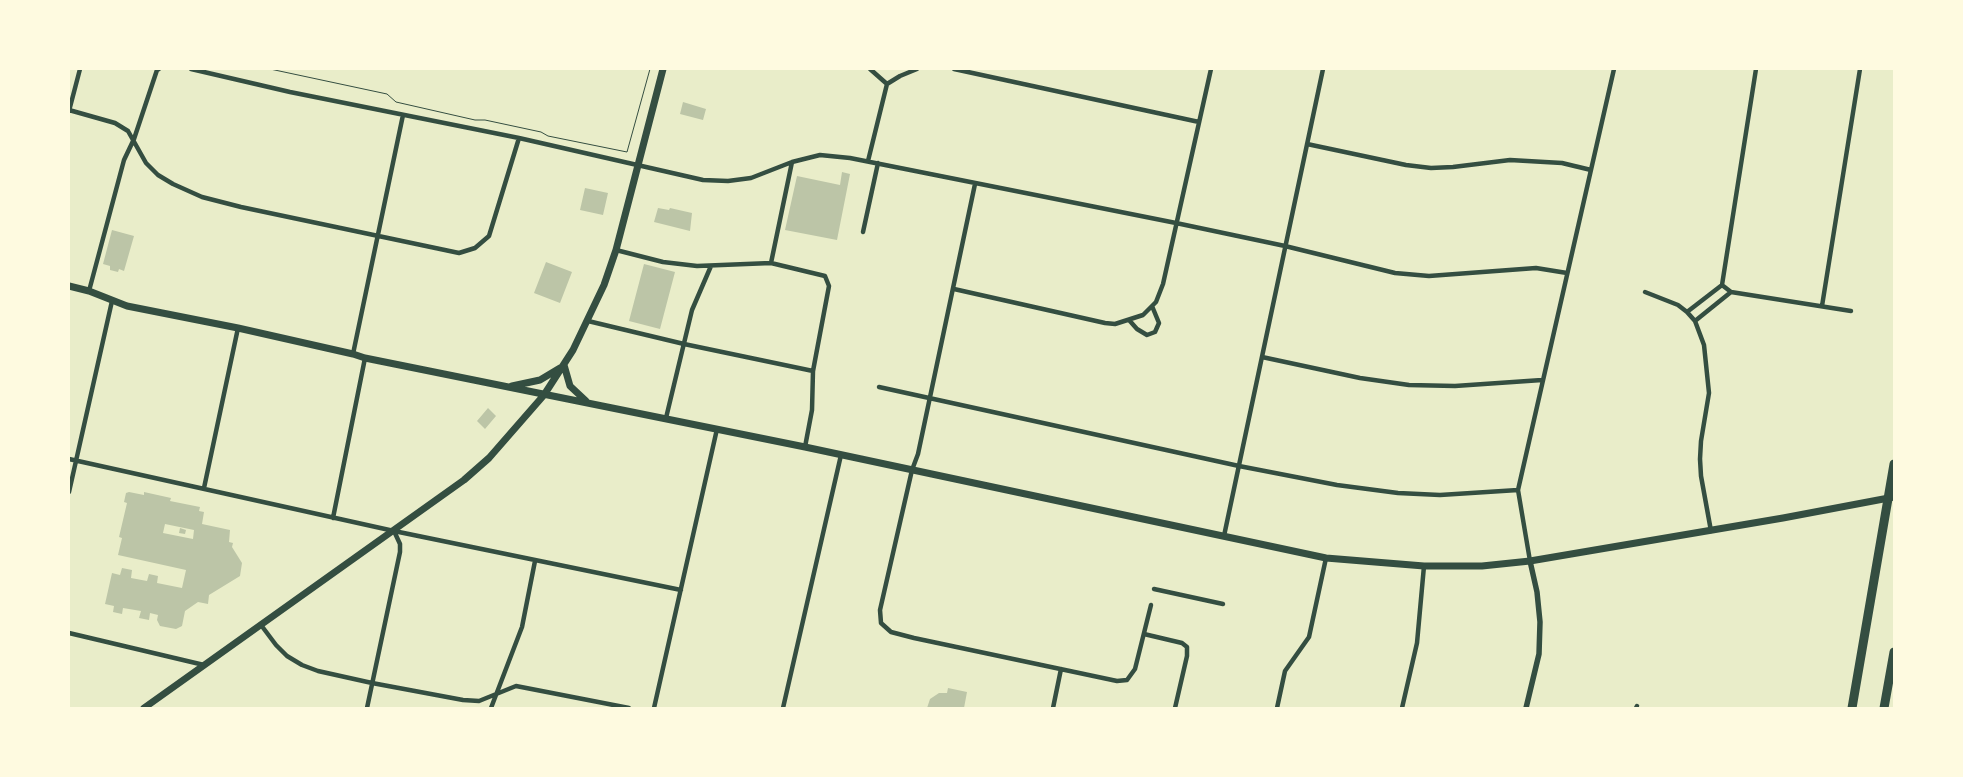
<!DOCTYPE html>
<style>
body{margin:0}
#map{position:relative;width:1963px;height:777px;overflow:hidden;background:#e9edc9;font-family:"Open Sans",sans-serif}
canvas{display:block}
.frame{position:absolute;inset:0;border:70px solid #fefae0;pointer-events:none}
</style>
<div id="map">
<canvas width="1963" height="777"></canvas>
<div class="frame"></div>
</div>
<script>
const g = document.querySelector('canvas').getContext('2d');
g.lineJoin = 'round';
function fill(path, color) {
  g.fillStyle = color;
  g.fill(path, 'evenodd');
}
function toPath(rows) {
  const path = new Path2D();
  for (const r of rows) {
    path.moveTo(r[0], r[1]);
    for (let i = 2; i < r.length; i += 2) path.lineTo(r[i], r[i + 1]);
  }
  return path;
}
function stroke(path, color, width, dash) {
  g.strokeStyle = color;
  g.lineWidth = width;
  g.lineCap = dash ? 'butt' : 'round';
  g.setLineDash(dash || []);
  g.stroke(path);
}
const building = toPath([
 [683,102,706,109,703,120,680,114],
 [842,172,850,174,837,240,785,230,797,176,840,185],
 [585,188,608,193,603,215,580,210],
 [658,208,669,210,670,208,692,213,690,231,654,222],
 [112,230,134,236,124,271,119,269,118,272,110,270,110,266,103,264],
 [546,262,572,272,560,303,534,293],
 [644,264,675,272,660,329,629,321],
 [488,408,496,416,485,429,477,421],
 [129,492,144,495,144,492,171,498,170,501,200,507,199,511,204,512,202,524,230,530,229,542,233,543,232,547,242,563,240,576,209,595,208,604,198,602,185,611,182,626,176,629,160,626,157,620,158,615,150,613,149,620,139,618,141,611,123,608,122,614,113,612,114,606,105,604,112,573,120,575,122,568,132,570,131,578,147,581,149,574,158,576,157,583,182,588,186,570,118,555,122,538,119,537,127,503,124,502,126,493],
 [165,524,194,530,193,539,163,533],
 [180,528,186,530,185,534,179,533],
 [948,688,967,692,964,708,927,708,930,699,939,693,947,693]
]);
const path = toPath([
 [270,69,387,94,396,102,475,120,485,120,541,132,548,136,627,152,650,69]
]);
const minor = toPath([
 [191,69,290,92,519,138,703,180,728,181,751,178,792,162,820,155,850,158,1176,223,1285,246,1395,273,1429,276,1536,268,1567,273],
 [870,69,887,84],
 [954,69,1199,122],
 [887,84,900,76,917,69],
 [69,110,115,123,128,131,146,163,158,175,173,184,202,197,241,207,459,253,475,248,489,236,519,138],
 [69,111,80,69],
 [1307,144,1406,165,1431,168,1453,167,1510,160,1562,163,1591,170],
 [868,161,887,84],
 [975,184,918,454,912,470,880,610,881,623,891,632,914,638,1117,681,1127,680,1135,669,1151,605],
 [863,232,878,163],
 [616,250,663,262,697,266,771,263,825,276,829,286,813,371,812,410,805,447],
 [771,263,792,162],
 [1722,285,1731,292,1851,311],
 [954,289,1105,323,1115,324,1143,315,1156,302,1163,284,1211,69],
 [89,291,124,160,134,139,157,70,159,69],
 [1645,292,1678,305,1687,312,1695,321,1704,345,1709,393,1701,441,1700,459,1701,476,1711,531],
 [1822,306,1860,69],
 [1687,312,1722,285,1756,69],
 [1129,320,1137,329,1147,335,1155,332,1159,323,1152,306],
 [588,321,684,344,813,371],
 [1695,321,1731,292],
 [353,354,403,115],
 [1262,357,1360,378,1409,385,1455,386,1542,380],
 [879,387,1239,466,1337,485,1398,493,1440,495,1518,490],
 [666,418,692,310,711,266],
 [69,459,394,531,681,590],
 [204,488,238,328],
 [69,492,112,301],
 [333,518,365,358],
 [1224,536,1323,69],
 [1530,561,1518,490,1614,69],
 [1154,589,1223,604],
 [261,625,276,645,287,656,302,665,318,671,372,683,463,700,479,701,516,686,629,708],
 [69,633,204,665],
 [1144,634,1182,643,1187,647,1187,656,1175,708],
 [367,708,400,552,400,544,394,531],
 [491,708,522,627,535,561],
 [654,708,717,429],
 [783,708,841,455],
 [1053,708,1061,669],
 [1277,708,1285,671,1309,637,1326,558],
 [1402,708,1417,643,1424,566],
 [1636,708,1637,706]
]);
const tertiary = toPath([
 [1526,708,1539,654,1540,622,1537,592,1530,561]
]);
const secondary = toPath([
 [69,286,89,291,127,306,238,328,353,354,365,358,805,447,1326,558,1424,566,1482,566,1530,561,1783,518,1894,497],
 [564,365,570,386,586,401],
 [512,386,540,380,560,368],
 [144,708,464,480,489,458,544,395,573,350,604,285,616,250,663,69]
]);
const motorway = toPath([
 [1852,708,1894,464],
 [1884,708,1894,652]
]);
fill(building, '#bcc5a7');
stroke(path, '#344e41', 1);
stroke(minor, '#344e41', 4.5);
stroke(tertiary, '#344e41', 5.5);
stroke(secondary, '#344e41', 7);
stroke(motorway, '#344e41', 9);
</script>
